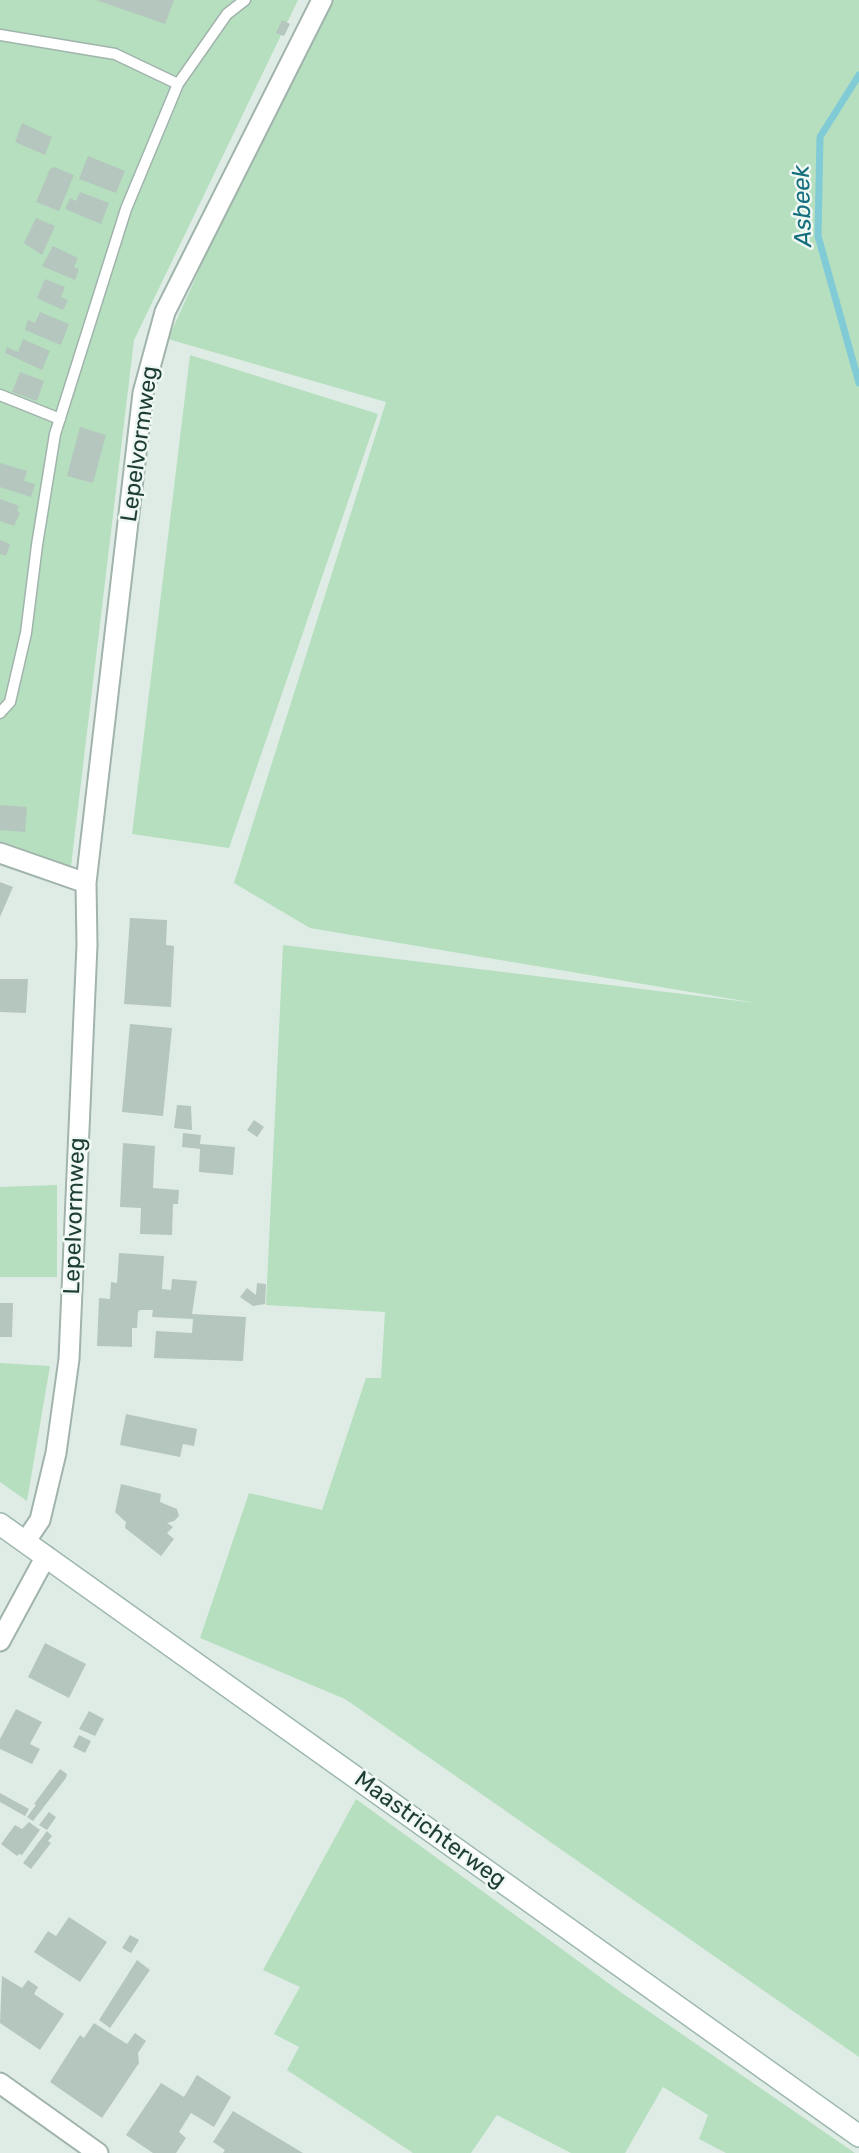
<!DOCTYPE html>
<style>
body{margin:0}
canvas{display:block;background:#dfece5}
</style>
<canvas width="859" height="2153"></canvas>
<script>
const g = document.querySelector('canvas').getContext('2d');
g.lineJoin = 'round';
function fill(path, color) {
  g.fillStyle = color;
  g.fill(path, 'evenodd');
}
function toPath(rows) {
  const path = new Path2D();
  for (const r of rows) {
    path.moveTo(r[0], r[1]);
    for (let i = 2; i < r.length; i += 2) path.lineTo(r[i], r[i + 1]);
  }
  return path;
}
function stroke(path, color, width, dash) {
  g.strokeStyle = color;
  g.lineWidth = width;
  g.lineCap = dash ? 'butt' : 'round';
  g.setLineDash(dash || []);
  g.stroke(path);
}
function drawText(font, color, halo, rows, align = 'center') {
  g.font = font + ' Rubik,sans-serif';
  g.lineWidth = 5;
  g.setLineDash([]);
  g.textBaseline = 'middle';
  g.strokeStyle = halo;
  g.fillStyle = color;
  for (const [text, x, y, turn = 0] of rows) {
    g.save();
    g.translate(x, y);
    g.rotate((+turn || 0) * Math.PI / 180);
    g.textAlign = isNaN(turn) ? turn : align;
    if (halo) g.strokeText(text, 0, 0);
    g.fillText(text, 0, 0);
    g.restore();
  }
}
const green = toPath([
 [0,0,298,0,134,340,71,866,0,841],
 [321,0,859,0,859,2057,345,1699,200,1638,249,1493,322,1510,366,1378,381,1378,385,1312,266,1305,283,945,756,1003,310,928,234,883,386,402,168,339],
 [190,355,378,414,229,848,132,834],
 [57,1185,57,1277,0,1277,0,1187],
 [0,1363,50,1366,27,1501,0,1482],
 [356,1799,622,1993,855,2153,726,2153,699,2139,708,2115,663,2087,625,2153,571,2153,497,2115,471,2153,413,2153,287,2070,299,2047,274,2034,300,1987,263,1970]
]);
const stream = toPath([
 [859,75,820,137,818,236,859,383]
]);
const building = toPath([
 [96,0,174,0,165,24],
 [282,20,290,24,284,36,276,33],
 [22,123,52,137,45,155,15,142],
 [88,156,125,171,116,193,79,179],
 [54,167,74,175,59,211,36,202,50,169],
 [80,192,109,203,101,224,65,209,70,198,76,201],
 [36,218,55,226,42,255,24,243],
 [53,246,78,258,74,267,79,269,75,280,42,266],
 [45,279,65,287,61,297,68,300,63,310,37,298],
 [40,312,69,324,61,345,25,330,28,320,35,323],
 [23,339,50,351,42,370,5,353,7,347,18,352],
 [20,372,44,381,37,401,12,392],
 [80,427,106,435,93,483,67,476],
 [0,463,27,471,24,481,35,484,31,497,0,487],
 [0,499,19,506,17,511,20,513,14,526,0,521],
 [0,540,10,544,6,556,0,554],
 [0,805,27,807,25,832,0,830],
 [0,882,13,887,0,917],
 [130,918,167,920,166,945,174,946,171,1007,124,1004],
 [0,979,28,979,26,1013,0,1012],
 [130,1024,172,1028,163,1116,122,1112],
 [177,1105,191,1106,192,1130,174,1128],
 [254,1120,264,1127,257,1137,247,1130],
 [183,1133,201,1135,200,1144,235,1147,233,1175,199,1172,200,1149,182,1147],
 [123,1143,155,1146,153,1188,179,1190,178,1204,173,1204,172,1235,140,1234,141,1208,120,1207],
 [119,1253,164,1256,162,1289,171,1290,172,1279,197,1281,192,1314,246,1317,243,1361,154,1358,156,1331,192,1333,193,1319,152,1317,153,1310,140,1310,138,1312,137,1328,132,1328,132,1347,97,1346,99,1298,110,1299,111,1282,117,1283],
 [257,1283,266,1284,265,1304,253,1306,240,1297,247,1288,256,1295],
 [0,1303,13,1303,12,1337,0,1337],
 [126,1414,197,1429,194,1446,183,1444,180,1457,120,1445],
 [121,1484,161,1494,160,1502,177,1509,179,1516,174,1521,167,1523,173,1527,167,1533,174,1539,161,1556,125,1528,126,1522,115,1512],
 [45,1643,86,1664,69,1698,28,1677],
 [16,1709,42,1722,30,1744,40,1749,32,1764,0,1749,0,1739],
 [89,1711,104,1719,95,1736,79,1729],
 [79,1735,91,1741,85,1753,73,1747],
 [60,1769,67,1774,66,1778,33,1821,27,1817,36,1805,34,1804],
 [0,1793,29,1809,25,1816,0,1802],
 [49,1812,56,1817,47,1830,39,1825],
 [29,1822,40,1830,22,1855,19,1854,17,1856,1,1844,15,1825,22,1829],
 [47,1831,52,1836,48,1841,51,1843,31,1869,23,1863],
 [69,1917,107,1942,80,1982,34,1952,48,1931,56,1936],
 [130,1935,139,1940,131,1953,122,1948],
 [137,1960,150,1970,110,2028,99,2020],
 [2,1976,22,1988,28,1980,38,1987,34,1994,64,2014,40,2050,0,2023],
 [94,2023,127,2044,135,2033,146,2041,138,2053,139,2063,102,2118,50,2082,80,2035,84,2038],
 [197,2075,231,2097,214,2127,191,2113,179,2132,186,2138,176,2153,153,2153,126,2135,161,2083,184,2097],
 [233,2111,303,2153,223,2153,225,2150,213,2142]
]);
const service = toPath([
 [0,35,115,54,178,84,126,209,55,434,37,545,26,633,10,702,0,713],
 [178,84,227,14,245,0],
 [0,395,60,419]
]);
const minor = toPath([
 [0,853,86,883],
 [25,1542,40,1520,56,1453,69,1359,87,945,86,883,143,393,165,312,322,0],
 [0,1641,46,1556],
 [0,2083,98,2153]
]);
const secondary = toPath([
 [0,1524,859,2136]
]);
const streetNames = [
 ["Lepelvormweg",140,444,-82],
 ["Lepelvormweg",75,1216,-88],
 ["Maastrichterweg",430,1830,36]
];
const waterNames = [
 ["Asbeek",803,206,-92]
];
fill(green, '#b5dfbf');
stroke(stream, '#81cbd6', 7);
fill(building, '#b4c6be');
stroke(service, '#a1b4ac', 13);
stroke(minor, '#a1b4ac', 23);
stroke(secondary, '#9cb8ae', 24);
stroke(service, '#fff', 10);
stroke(minor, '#fff', 19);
stroke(secondary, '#fff', 21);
drawText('23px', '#1e3d34', '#eff8f3', streetNames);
drawText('italic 24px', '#146e7d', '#eff8f3', waterNames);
</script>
